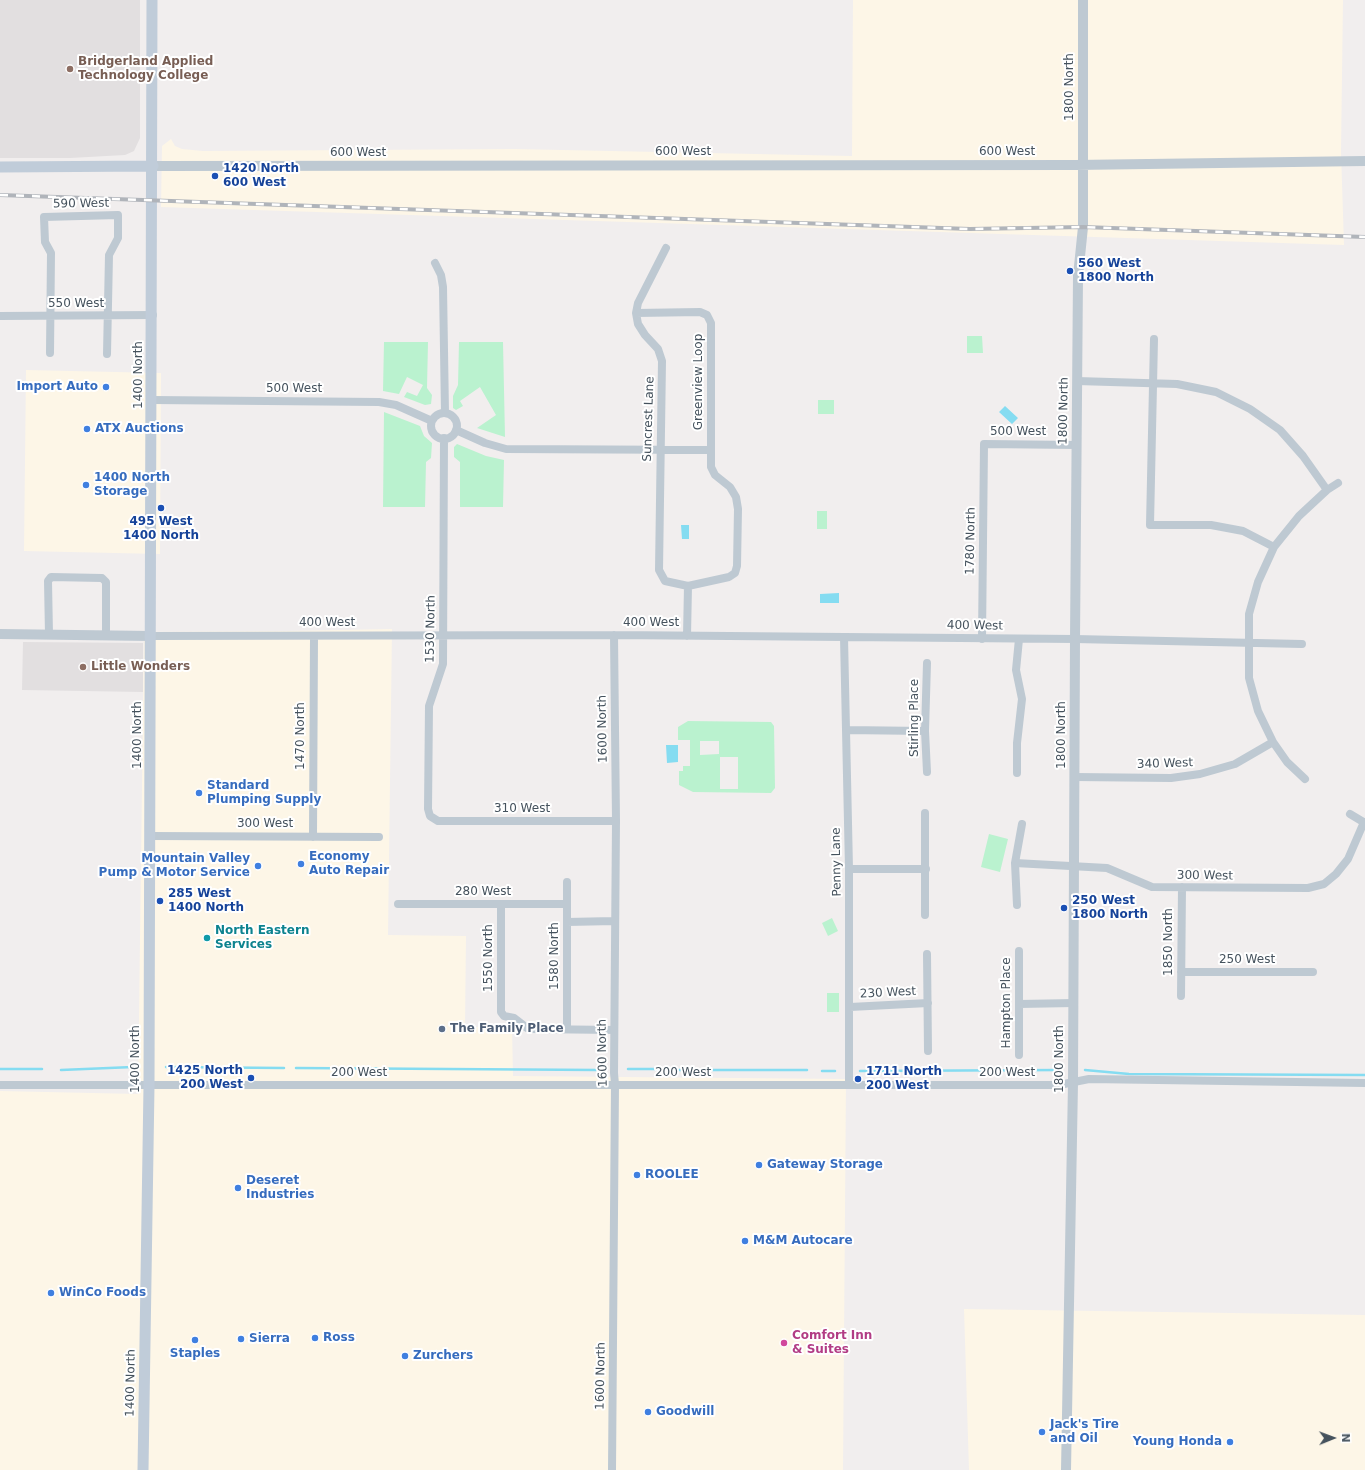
<!DOCTYPE html>
<style>
body{margin:0}
#map{position:relative;width:1365px;height:1470px;overflow:hidden;background:#f1eeee;font-family:"DejaVu Sans",sans-serif}
canvas{display:block}
.north{position:absolute;left:1313px;top:1418px;width:40px;height:40px;-webkit-text-stroke:3px #fff;paint-order:stroke;rotate:89deg;font-size:11px;font-weight:700;line-height:16px;text-align:center;color:#45525d}
.north::after{content:'';display:block;margin:auto;width:14px;height:18px;background:#45525d;clip-path:polygon(50% 0,100% 100%,50% 72%,0 100%)}
</style>
<div id="map">
<canvas width="1365" height="1470"></canvas>
<div class="north">N</div>
</div>
<script>
const g = document.querySelector('canvas').getContext('2d');
g.lineJoin = 'round';
function fill(path, color) {
  g.fillStyle = color;
  g.fill(path, 'evenodd');
}
function toPath(rows) {
  const path = new Path2D();
  for (const r of rows) {
    if (r.length === 3) {
      path.moveTo(r[0] + r[2], r[1]);
      path.arc(r[0], r[1], r[2], 0, 2 * Math.PI);
      continue;
    }
    path.moveTo(r[0], r[1]);
    for (let i = 2; i < r.length; i += 2) path.lineTo(r[i], r[i + 1]);
  }
  return path;
}
function stroke(path, color, width, dash) {
  g.strokeStyle = color;
  g.lineWidth = width;
  g.lineCap = dash ? 'butt' : 'round';
  g.setLineDash(dash || []);
  g.stroke(path);
}
function drawText(font, color, halo, rows, align = 'center') {
  g.font = font + ' "DejaVu Sans",sans-serif';
  g.lineWidth = 4;
  g.setLineDash([]);
  g.textBaseline = 'middle';
  g.strokeStyle = halo;
  g.fillStyle = color;
  for (const [text, x, y, turn = 0] of rows) {
    g.save();
    g.translate(x, y);
    g.rotate((+turn || 0) * Math.PI / 180);
    g.textAlign = isNaN(turn) ? turn : align;
    if (halo) g.strokeText(text, 0, 0);
    g.fillText(text, 0, 0);
    g.restore();
  }
}
const commercial = toPath([
 [853,0,1343,0,1341,152,1344,245,161,207,162,146,171,139,175,146,182,149,203,151,514,149,852,156],
 [26,370,161,373,160,554,24,551],
 [392,629,388,935,466,936,465,1027,512,1027,513,1076,846,1079,843,1470,0,1470,0,1091,138,1094,144,632,288,631],
 [964,1309,1365,1315,1365,1470,969,1470]
]);
const education = toPath([
 [0,0,140,0,140,138,134,151,125,155,70,158,0,158],
 [23,642,143,643,143,692,22,690]
]);
const green = toPath([
 [967,336,982,336,983,353,967,353],
 [384,342,428,342,427,388,432,395,431,404,425,405,404,397,407,392,417,396,423,385,407,377,399,394,383,391],
 [459,342,503,342,505,437,477,428,496,415,480,387,460,401,463,406,456,410,453,408,453,396,458,385],
 [818,400,834,400,834,414,818,414],
 [384,412,420,426,424,436,432,443,431,458,426,462,425,507,383,507],
 [457,444,486,456,504,460,503,507,460,507,460,462,454,457,454,447],
 [817,511,827,511,827,529,817,529],
 [688,721,771,722,774,726,775,788,771,793,693,792,679,785,679,771,683,771,683,766,690,766,690,740,678,740,678,727],
 [700,741,719,741,719,754,700,755],
 [720,757,738,757,738,789,720,789],
 [989,834,1008,839,1000,872,981,867],
 [832,918,838,931,828,936,822,923],
 [827,993,839,993,839,1012,827,1012]
]);
const water = toPath([
 [1005,406,1018,418,1012,424,999,412],
 [681,525,689,525,689,539,682,539],
 [839,593,839,603,820,603,820,594],
 [666,745,678,745,678,762,667,763]
]);
const stream = toPath([
 [166,1067,284,1068],
 [296,1068,598,1070],
 [0,1069,42,1069],
 [628,1069,663,1069],
 [61,1070,133,1067],
 [678,1070,807,1070],
 [1085,1070,1129,1074,1365,1075],
 [822,1071,835,1071],
 [860,1071,1061,1070]
]);
const minor = toPath([
 [435,263,441,275,443,287,445,413],
 [636,313,700,312,707,315,711,323,711,467,715,475,730,487,736,497,738,509,737,566,735,573,729,577,688,586,665,581,659,570,662,361,658,349,645,335,638,324,636,313,638,303,666,248],
 [0,316,153,315],
 [1154,339,1150,525,1211,525,1243,531,1274,547],
 [50,353,51,253,45,242,44,217,118,215,118,238,109,255,107,354],
 [1077,381,1177,384,1216,392,1250,409,1280,430,1303,456,1327,490],
 [152,400,379,402,396,405,432,421],
 [444,426,13],
 [456,430,485,443,506,449,711,450],
 [444,438,443,664,429,706,428,809,430,816,438,821,616,821],
 [49,635,48,581,51,577,102,578,106,582,106,635],
 [151,636,614,635,1075,639,1302,644],
 [687,636,688,586],
 [844,637,849,869,849,1085],
 [982,639,984,444,1077,445],
 [846,730,925,731],
 [927,772,925,731,927,663],
 [1017,773,1017,743,1022,699,1016,670,1019,639],
 [1075,777,1171,778,1200,774,1235,764,1273,742],
 [1305,779,1287,762,1273,742,1258,711,1249,678,1249,614,1258,582,1274,547,1299,516,1327,490,1338,483],
 [925,813,925,915],
 [1350,814,1365,823],
 [150,836,379,837],
 [313,837,314,636],
 [1015,863,1107,868,1152,887,1308,888,1324,884,1336,874,1348,859,1364,822],
 [849,869,926,869],
 [567,882,567,1029],
 [398,904,567,904],
 [501,904,501,1012,504,1016,514,1018,527,1028,532,1029,614,1030],
 [1017,905,1015,863,1022,824],
 [567,922,614,921],
 [1019,951,1019,1055],
 [927,954,928,1051],
 [1181,972,1313,972],
 [1181,996,1182,887],
 [1019,1004,1074,1003],
 [850,1007,928,1003],
 [0,1085,1059,1085,1089,1079,1365,1083],
 [612,1470,615,1084,614,1073,616,821,614,635]
]);
const tertiary = toPath([
 [153,166,1075,165,1365,161],
 [0,634,151,636],
 [1066,1470,1073,1083,1075,639,1078,276,1083,227,1083,0]
]);
const secondary = toPath([
 [0,167,153,166],
 [143,1470,149,1086,152,0]
]);
const rail = toPath([
 [0,195,970,229,1083,227,1365,237]
]);
const markers = [
 [70,69,4,"#8d6e63"],
 [215,176,4,"#1a4fb4"],
 [1070,271,4,"#1a4fb4"],
 [106,387,4,"#3f7fe0"],
 [87,429,4,"#3f7fe0"],
 [86,485,4,"#3f7fe0"],
 [161,508,4,"#1a4fb4"],
 [83,667,4,"#8d6e63"],
 [199,793,4,"#3f7fe0"],
 [301,864,4,"#3f7fe0"],
 [258,866,4,"#3f7fe0"],
 [160,901,4,"#1a4fb4"],
 [1064,908,4,"#1a4fb4"],
 [207,938,4,"#0f9aa8"],
 [442,1029,4,"#5c6f8a"],
 [251,1078,4,"#1a4fb4"],
 [858,1079,4,"#1a4fb4"],
 [759,1165,4,"#3f7fe0"],
 [637,1175,4,"#3f7fe0"],
 [238,1188,4,"#3f7fe0"],
 [745,1241,4,"#3f7fe0"],
 [51,1293,4,"#3f7fe0"],
 [315,1338,4,"#3f7fe0"],
 [241,1339,4,"#3f7fe0"],
 [195,1340,4,"#3f7fe0"],
 [784,1343,4,"#d1479c"],
 [405,1356,4,"#3f7fe0"],
 [648,1412,4,"#3f7fe0"],
 [1042,1432,4,"#3f7fe0"],
 [1230,1442,4,"#3f7fe0"]
];
const educationNames = [
 ["Bridgerland Applied",78,62],
 ["Technology College",78,76],
 ["Little Wonders",91,667]
];
const streetNames = [
 ["1800 North",1070,87,-90],
 ["600 West",683,152],
 ["600 West",1007,152],
 ["600 West",358,153],
 ["590 West",81,204,-1],
 ["550 West",76,304],
 ["1400 North",139,375,-90],
 ["Greenview Loop",699,382,-90],
 ["500 West",294,389],
 ["1800 North",1064,411,-89],
 ["Suncrest Lane",649,419,-88],
 ["500 West",1018,432],
 ["1780 North",971,541,-89],
 ["400 West",327,623],
 ["400 West",651,623],
 ["400 West",975,626,1],
 ["1530 North",431,629,-89],
 ["Stirling Place",915,718,-90],
 ["1600 North",603,729,-91],
 ["1400 North",138,735,-90],
 ["1800 North",1062,735,-90],
 ["1470 North",301,736,-90],
 ["340 West",1165,764,-2],
 ["310 West",522,809],
 ["300 West",265,824],
 ["Penny Lane",837,862,-91],
 ["300 West",1205,876,1],
 ["280 West",483,892],
 ["1850 North",1169,942,-90],
 ["1580 North",555,956,-90],
 ["1550 North",489,958,-90],
 ["250 West",1247,960],
 ["230 West",888,993,-3],
 ["Hampton Place",1007,1003,-90],
 ["1600 North",603,1053,-91],
 ["1400 North",136,1059,-90],
 ["1800 North",1060,1059,-90],
 ["200 West",359,1073],
 ["200 West",683,1073],
 ["200 West",1007,1073],
 ["1600 North",601,1376,-89],
 ["1400 North",131,1383,-89]
];
const transitNames = [
 ["1420 North",223,169],
 ["600 West",223,183],
 ["560 West",1078,264],
 ["1800 North",1078,278],
 ["495 West",161,522,"center"],
 ["1400 North",161,536,"center"],
 ["285 West",168,894],
 ["1400 North",168,908],
 ["250 West",1072,901],
 ["1800 North",1072,915],
 ["1425 North",243,1071,"right"],
 ["200 West",243,1085,"right"],
 ["1711 North",866,1072],
 ["200 West",866,1086]
];
const shopNames = [
 ["Import Auto",98,387,"right"],
 ["ATX Auctions",95,429],
 ["1400 North",94,478],
 ["Storage",94,492],
 ["Standard",207,786],
 ["Plumping Supply",207,800],
 ["Economy",309,857],
 ["Auto Repair",309,871],
 ["Mountain Valley",250,859,"right"],
 ["Pump & Motor Service",250,873,"right"],
 ["Gateway Storage",767,1165],
 ["ROOLEE",645,1175],
 ["Deseret",246,1181],
 ["Industries",246,1195],
 ["M&M Autocare",753,1241],
 ["WinCo Foods",59,1293],
 ["Ross",323,1338],
 ["Sierra",249,1339],
 ["Staples",195,1354,"center"],
 ["Zurchers",413,1356],
 ["Goodwill",656,1412],
 ["Jack's Tire",1050,1425],
 ["and Oil",1050,1439],
 ["Young Honda",1222,1442,"right"]
];
const cultureNames = [
 ["North Eastern",215,931],
 ["Services",215,945]
];
const serviceNames = [
 ["The Family Place",450,1029]
];
const hotelNames = [
 ["Comfort Inn",792,1336],
 ["& Suites",792,1350]
];
fill(commercial, '#fdf6e7');
fill(education, '#e2dfe0');
fill(green, '#baf2cf');
fill(water, '#85dcf1');
stroke(stream, '#85dcf1', 2.5);
stroke(minor, '#bec9d2', 8);
stroke(tertiary, '#bec9d2', 10);
stroke(secondary, '#c0ccd9', 11);
stroke(rail, '#b0b4ba', 4);
stroke(rail, '#fff', 2.5, [8]);
for (const [x, y, r, color] of markers) {
  const dot = new Path2D();
  dot.arc(x, y, r, 0, 2 * Math.PI);
  g.fillStyle = color;
  g.fill(dot);
  stroke(dot, '#fff', 1.5);
}
drawText('bold 12px', '#785e54', '#fff', educationNames, 'left');
drawText('12px', '#45525d', '#fff', streetNames);
drawText('bold 12px', '#164399', '#fff', transitNames, 'left');
drawText('bold 12px', '#366cbe', '#fff', shopNames, 'left');
drawText('bold 12px', '#0d838f', '#fff', cultureNames, 'left');
drawText('bold 12px', '#4e5e75', '#fff', serviceNames, 'left');
drawText('bold 12px', '#b23c85', '#fff', hotelNames, 'left');
</script>
